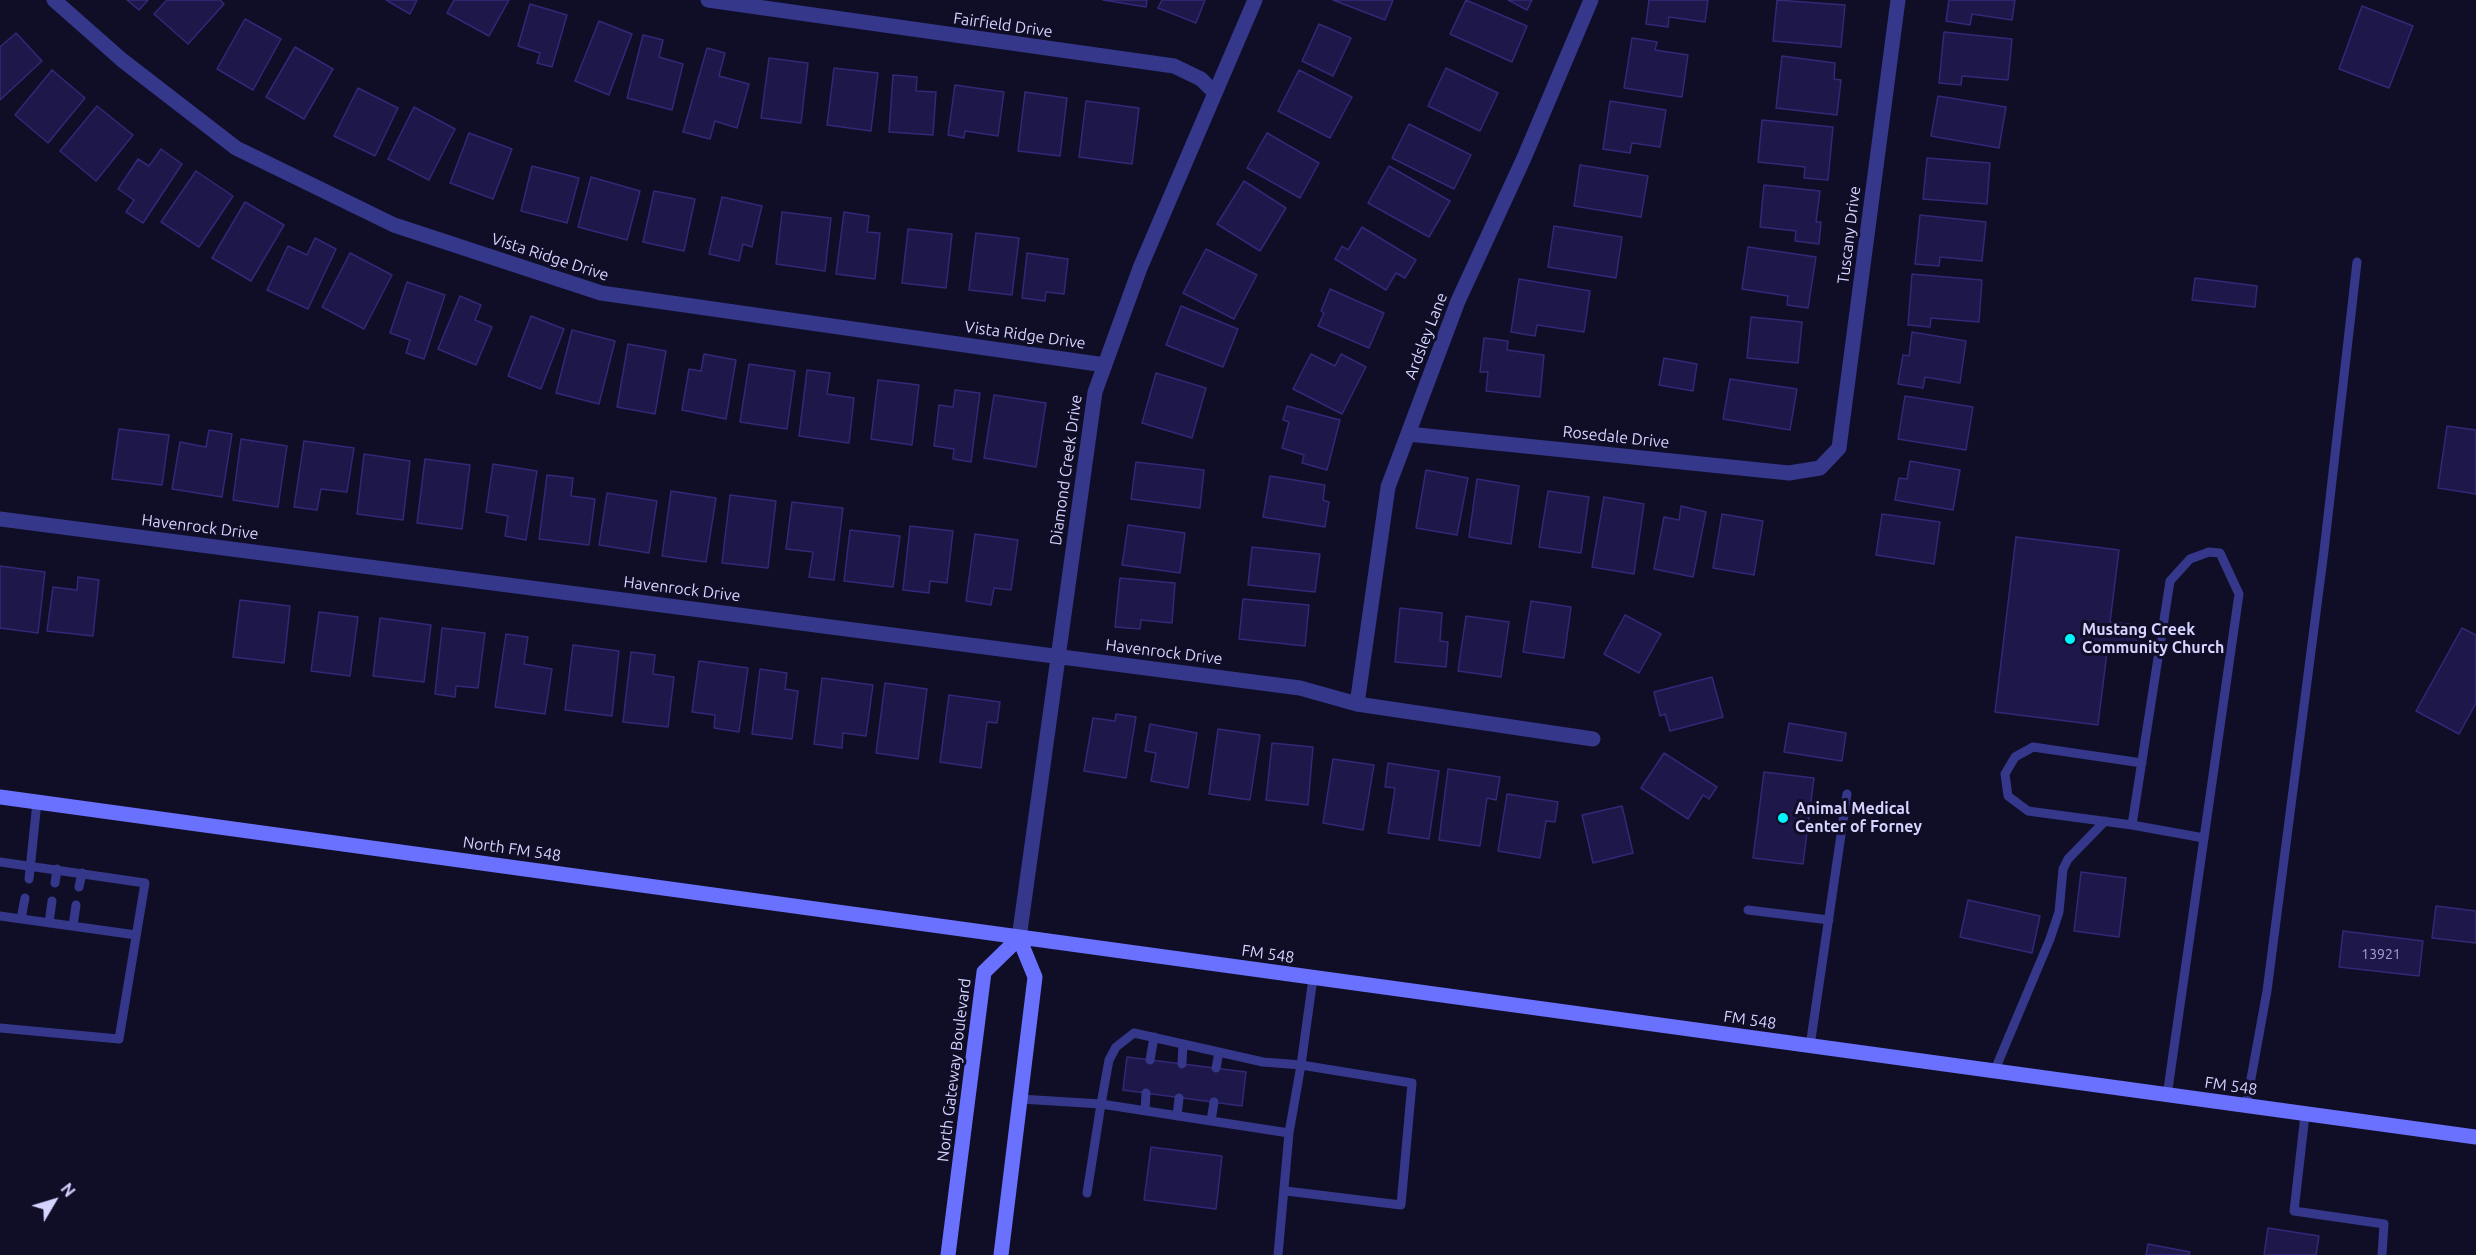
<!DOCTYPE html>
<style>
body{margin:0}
#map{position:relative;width:2476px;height:1255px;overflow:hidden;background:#100d27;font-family:Ubuntu,sans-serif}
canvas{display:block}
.north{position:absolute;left:24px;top:1171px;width:60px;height:60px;-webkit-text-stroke:4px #100d27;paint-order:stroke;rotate:52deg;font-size:16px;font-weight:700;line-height:24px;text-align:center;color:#d5d3ff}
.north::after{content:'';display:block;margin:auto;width:21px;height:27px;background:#d5d3ff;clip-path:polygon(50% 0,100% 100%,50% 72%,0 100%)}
</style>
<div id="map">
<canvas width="2476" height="1255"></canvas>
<div class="north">N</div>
</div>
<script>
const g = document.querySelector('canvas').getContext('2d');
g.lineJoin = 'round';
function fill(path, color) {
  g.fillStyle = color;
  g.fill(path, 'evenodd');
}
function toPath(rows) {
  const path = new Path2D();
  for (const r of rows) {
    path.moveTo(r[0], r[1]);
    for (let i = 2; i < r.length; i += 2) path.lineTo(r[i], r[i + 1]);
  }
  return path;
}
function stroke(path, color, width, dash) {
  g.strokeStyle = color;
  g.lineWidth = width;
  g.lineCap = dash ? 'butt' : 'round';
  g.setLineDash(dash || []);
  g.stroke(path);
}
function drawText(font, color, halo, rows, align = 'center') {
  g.font = font + ' Ubuntu,sans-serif';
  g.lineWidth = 6;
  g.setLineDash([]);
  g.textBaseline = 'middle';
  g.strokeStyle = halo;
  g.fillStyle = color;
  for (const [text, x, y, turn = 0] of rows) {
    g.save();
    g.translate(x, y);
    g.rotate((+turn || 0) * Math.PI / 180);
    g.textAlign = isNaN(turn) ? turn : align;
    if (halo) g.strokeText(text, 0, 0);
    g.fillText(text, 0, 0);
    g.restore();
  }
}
const building = toPath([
 [127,0,148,0,139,10,127,0],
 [167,0,220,0,224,4,188,44,154,14,167,0],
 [386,0,417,0,410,14,386,0],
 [454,0,509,0,489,36,447,13,454,0],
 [1103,0,1147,0,1146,7,1103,0],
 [1162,0,1205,0,1196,23,1158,8,1162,0],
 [1333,0,1393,0,1385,20,1333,0],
 [1466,0,1527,26,1512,62,1450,34,1466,0],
 [1508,0,1532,0,1527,10,1508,0],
 [1649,0,1708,0,1705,22,1669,17,1668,27,1646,24,1649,0],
 [1777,0,1845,5,1841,47,1773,41,1777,0],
 [1949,0,2015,0,2012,20,1972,14,1970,25,1946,21,1949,0],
 [530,4,567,15,552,67,537,63,540,53,518,46,530,4],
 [2362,6,2413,26,2389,88,2339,69,2362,6],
 [245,19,281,39,253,90,217,69,245,19],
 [599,21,632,34,609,95,575,81,599,21],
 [1319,24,1351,38,1333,76,1302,61,1319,24],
 [1944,32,2012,39,2008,80,1962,76,1961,85,1939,83,1944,32],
 [16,33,42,61,0,100,0,47,16,33],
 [643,35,663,40,659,57,683,64,672,110,627,98,643,35],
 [1632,38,1657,42,1655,50,1688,55,1682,97,1624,88,1632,38],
 [295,47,333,69,304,119,266,97,295,47],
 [707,48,725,53,719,76,749,84,737,128,715,121,710,139,683,132,707,48],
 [1782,56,1835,63,1834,79,1841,80,1837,115,1776,108,1782,56],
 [769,58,808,63,801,123,761,118,769,58],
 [834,68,878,73,871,131,827,125,834,68],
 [1446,68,1498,93,1480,131,1428,106,1446,68],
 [52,70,85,98,48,143,15,115,52,70],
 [1299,70,1352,97,1330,138,1278,111,1299,70],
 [893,75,917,77,916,91,936,92,933,135,889,132,893,75],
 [955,85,1004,92,998,136,965,131,964,138,948,135,955,85],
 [358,88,398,108,375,156,334,136,358,88],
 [1025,92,1067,98,1060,156,1018,151,1025,92],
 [1938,96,2006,107,1999,148,1931,136,1938,96],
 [1086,101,1139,108,1132,164,1079,157,1086,101],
 [1610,101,1666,110,1660,147,1632,143,1630,153,1603,149,1610,101],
 [97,106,133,135,96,181,60,151,97,106],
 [414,107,455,129,429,180,388,159,414,107],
 [1762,120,1833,127,1828,180,1804,178,1805,167,1758,162,1762,120],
 [1409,124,1471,155,1454,189,1392,158,1409,124],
 [469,133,512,149,493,199,450,183,469,133],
 [1267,133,1319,163,1300,198,1247,168,1267,133],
 [161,149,182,164,143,223,126,212,134,200,118,189,138,159,149,166,161,149],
 [1927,158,1990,163,1987,204,1923,199,1927,158],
 [1580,165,1648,176,1641,217,1574,206,1580,165],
 [532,166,579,178,567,223,521,211,532,166],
 [1389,166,1450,201,1429,237,1368,203,1389,166],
 [196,171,233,196,199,247,161,222,196,171],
 [591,177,640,191,627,240,578,227,591,177],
 [1244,181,1286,208,1260,251,1217,224,1244,181],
 [1764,185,1820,191,1816,222,1821,222,1819,244,1795,241,1796,231,1760,227,1764,185],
 [654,191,695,199,684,251,643,242,654,191],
 [722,197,762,206,752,247,743,244,739,261,709,254,722,197],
 [245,202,284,225,251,281,212,258,245,202],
 [782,212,831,218,825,271,776,264,782,212],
 [844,212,869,216,867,232,880,233,875,279,836,274,844,212],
 [1920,215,1986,222,1982,261,1940,257,1939,266,1915,264,1920,215],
 [1554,226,1622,237,1616,278,1548,267,1554,226],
 [1362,227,1416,260,1405,278,1396,273,1386,290,1335,259,1342,246,1348,250,1362,227],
 [908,229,952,234,946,288,902,283,908,229],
 [976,233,1019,238,1012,295,969,290,976,233],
 [315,238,336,249,308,309,267,290,288,246,307,255,315,238],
 [1748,247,1816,257,1808,308,1787,305,1788,296,1742,289,1748,247],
 [1206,249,1257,275,1234,319,1183,293,1206,249],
 [350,253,392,275,364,329,322,307,350,253],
 [1027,253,1068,259,1064,294,1046,292,1045,301,1022,298,1027,253],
 [1912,274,1982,280,1979,322,1931,318,1930,327,1908,325,1912,274],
 [2195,278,2257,286,2255,307,2192,300,2195,278],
 [1519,279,1590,291,1584,332,1537,325,1535,336,1511,332,1519,279],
 [407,282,445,295,424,359,406,353,410,340,390,333,407,282],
 [1330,289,1384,313,1369,348,1318,326,1324,313,1321,311,1330,289],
 [460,296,481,305,475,320,492,327,476,365,438,349,460,296],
 [1181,306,1238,329,1223,367,1166,345,1181,306],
 [531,316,564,329,541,389,508,376,531,316],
 [1751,317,1802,322,1798,363,1747,358,1751,317],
 [572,330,615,341,599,404,556,393,572,330],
 [1912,332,1966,341,1960,383,1925,377,1923,388,1898,384,1903,355,1909,356,1912,332],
 [1484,338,1508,341,1507,350,1544,355,1540,397,1486,391,1488,372,1480,372,1484,338],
 [628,344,666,351,655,414,617,407,628,344],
 [704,354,736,360,726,419,682,410,689,369,701,371,704,354],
 [1311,354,1335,366,1341,354,1366,367,1342,414,1293,389,1311,354],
 [1664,358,1697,364,1693,391,1659,385,1664,358],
 [749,364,795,371,787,429,740,422,749,364],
 [807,370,830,373,827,394,854,398,849,443,799,436,807,370],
 [1156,373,1206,388,1192,438,1142,423,1156,373],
 [1730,379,1797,389,1790,430,1723,419,1730,379],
 [878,380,919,385,912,445,871,439,878,380],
 [955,390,980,393,971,462,953,459,954,449,934,446,939,405,953,407,955,390],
 [994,395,1046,403,1036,467,984,458,994,395],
 [1905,396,1973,407,1966,450,1898,439,1905,396],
 [1287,406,1340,420,1327,470,1302,463,1304,455,1282,448,1289,422,1283,420,1287,406],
 [2447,426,2476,430,2476,494,2438,488,2447,426],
 [119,429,169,435,162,485,112,479,119,429],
 [209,430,232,434,222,497,172,489,180,442,206,447,209,430],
 [241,439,287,446,278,507,233,500,241,439],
 [304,441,354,448,347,492,321,489,317,510,294,507,304,441],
 [364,454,410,461,403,520,357,514,364,454],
 [425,459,470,465,462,529,417,523,425,459],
 [1910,461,1960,470,1953,510,1895,500,1899,478,1907,479,1910,461],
 [1136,462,1204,470,1200,508,1131,499,1136,462],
 [493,464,537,471,526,540,505,536,508,516,486,512,493,464],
 [1426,470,1468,478,1457,535,1416,528,1426,470],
 [547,475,573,478,571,496,595,499,589,545,539,539,547,475],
 [1270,476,1325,485,1323,500,1329,502,1325,527,1263,517,1270,476],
 [1477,479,1519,486,1511,544,1469,537,1477,479],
 [671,491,716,498,706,562,662,556,671,491],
 [1548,491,1589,497,1581,553,1539,547,1548,491],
 [607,493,657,501,649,553,599,545,607,493],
 [730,495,776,501,768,568,722,563,730,495],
 [1604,497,1644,504,1634,574,1592,567,1604,497],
 [792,502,843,508,834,580,809,577,813,552,786,549,792,502],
 [1681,506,1706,512,1693,577,1654,569,1664,517,1679,520,1681,506],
 [1722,514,1763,521,1754,575,1713,568,1722,514],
 [1882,514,1940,522,1934,564,1876,555,1882,514],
 [1128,525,1185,533,1180,573,1122,565,1128,525],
 [910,526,953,531,947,583,930,581,929,593,903,590,910,526],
 [850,530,900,536,893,587,844,581,850,530],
 [975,534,1018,540,1011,590,994,588,991,605,966,601,975,534],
 [2016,537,2119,550,2110,622,2138,625,2135,655,2107,652,2098,725,1995,712,2016,537],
 [1252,547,1320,554,1315,592,1248,585,1252,547],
 [0,566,45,572,38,633,0,628,0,566],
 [78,577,99,580,93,636,47,631,53,587,77,590,78,577],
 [1120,578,1175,583,1172,623,1141,620,1140,629,1115,627,1120,578],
 [1243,599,1309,605,1305,646,1239,639,1243,599],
 [240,600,290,606,284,663,233,657,240,600],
 [1531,601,1571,607,1564,658,1523,652,1531,601],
 [1400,608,1442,613,1440,641,1448,642,1446,667,1395,662,1400,608],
 [319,612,358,617,350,676,311,671,319,612],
 [1625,615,1661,634,1639,673,1604,654,1625,615],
 [1466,616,1509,622,1501,677,1458,671,1466,616],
 [380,618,431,625,424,682,373,676,380,618],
 [442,628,485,633,478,688,456,686,455,697,435,694,442,628],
 [2462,628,2476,635,2476,703,2459,734,2416,711,2462,628],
 [506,634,528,637,524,664,552,669,545,714,495,707,506,634],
 [573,645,619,651,612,716,565,710,573,645],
 [631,652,655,655,653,674,674,677,668,727,623,722,631,652],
 [699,661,748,668,739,732,714,728,715,715,692,712,699,661],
 [760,669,787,673,785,689,798,691,792,739,752,734,760,669],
 [1712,677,1723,717,1670,731,1665,714,1660,716,1654,692,1712,677],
 [822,678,873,685,866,736,843,733,842,748,814,744,822,678],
 [885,683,927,689,918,759,876,753,885,683],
 [949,695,1000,702,997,723,987,722,981,768,940,762,949,695],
 [1116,714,1136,717,1126,778,1084,771,1093,718,1115,721,1116,714],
 [1789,723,1846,733,1842,761,1784,752,1789,723],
 [1150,724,1197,733,1188,788,1151,781,1156,753,1145,751,1150,724],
 [1218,729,1260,735,1250,800,1209,794,1218,729],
 [1272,743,1313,747,1308,805,1266,800,1272,743],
 [1664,753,1717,787,1709,799,1703,795,1688,819,1641,788,1664,753],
 [1333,759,1374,765,1363,830,1323,823,1333,759],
 [1388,763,1439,771,1429,839,1388,833,1395,788,1385,787,1388,763],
 [1448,769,1500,777,1496,800,1487,798,1480,846,1439,840,1448,769],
 [1764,772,1814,778,1803,864,1753,858,1764,772],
 [1507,794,1558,802,1555,822,1546,821,1540,858,1498,851,1507,794],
 [1622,806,1633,853,1593,863,1582,815,1622,806],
 [2081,872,2126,878,2119,937,2074,931,2081,872],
 [1968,900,2040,916,2032,953,1960,937,1968,900],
 [2436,906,2476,911,2476,943,2432,938,2436,906],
 [2343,931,2423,941,2419,976,2339,967,2343,931],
 [1127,1057,1246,1072,1242,1106,1123,1090,1127,1057],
 [1151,1147,1222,1156,1216,1209,1144,1200,1151,1147],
 [2268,1228,2319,1236,2316,1255,2264,1255,2268,1228],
 [2148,1244,2190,1252,2189,1255,2146,1255,2148,1244]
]);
const service = toPath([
 [2132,825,2028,811,2008,796,2005,774,2015,757,2033,747,2142,763],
 [0,862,145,883,119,1039,0,1028],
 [29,879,37,802],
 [55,883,57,869],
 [79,887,82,873],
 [1748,910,1829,920],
 [0,916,136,935],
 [21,919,25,898],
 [49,923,52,901],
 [73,926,76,905],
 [1810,1046,1847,794],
 [1150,1060,1154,1037],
 [1182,1064,1183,1044],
 [1216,1068,1219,1052],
 [1994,1072,2050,939,2059,912,2063,869,2068,859,2105,821],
 [2167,1096,2239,594,2220,553,2209,552,2190,559,2170,581,2132,825,2204,838],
 [1020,1099,1101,1104,1109,1060,1116,1047,1134,1033,1263,1062,1301,1065,1313,978],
 [2246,1106,2267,991,2324,551,2357,262],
 [1145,1111,1146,1093],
 [2305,1115,2294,1211,2384,1224,2382,1255],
 [1177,1116,1179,1098],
 [1211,1121,1214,1102],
 [1286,1191,1401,1205,1412,1083,1301,1065,1289,1133],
 [1087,1193,1101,1104,1289,1133,1278,1255]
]);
const minor = toPath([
 [54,0,122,60,236,148,394,225,601,293,1105,365],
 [708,0,1174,66,1201,79,1215,93],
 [1408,434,1789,473,1820,468,1839,448,1898,0],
 [0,519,1300,688,1357,704,1593,739],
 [1357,704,1388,487,1458,301,1524,158,1591,0],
 [1019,938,1095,392,1140,268,1255,0]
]);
const secondary = toPath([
 [0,797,2476,1137],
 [948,1255,984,972,1019,938],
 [1001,1255,1035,977,1019,938]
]);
const markers = [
 [2070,639,6,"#00f6fe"],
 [1783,818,6,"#00f6fe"]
];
const numberNames = [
 ["13921",2381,954]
];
const streetNames = [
 ["Fairfield Drive",1003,25,8],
 ["Tuscany Drive",1849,235,-83],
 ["Vista Ridge Drive",550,257,18],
 ["Vista Ridge Drive",1025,335,8],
 ["Ardsley Lane",1426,336,-69],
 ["Rosedale Drive",1616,437,6],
 ["Diamond Creek Drive",1066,470,-82],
 ["Havenrock Drive",200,527,7],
 ["Havenrock Drive",682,589,7],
 ["Havenrock Drive",1164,652,7],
 ["North FM 548",512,849,8],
 ["FM 548",1268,954,8],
 ["FM 548",1750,1020,8],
 ["North Gateway Boulevard",954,1070,-83],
 ["FM 548",2231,1086,8]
];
const poiNames = [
 ["Mustang Creek",2082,630],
 ["Community Church",2082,648],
 ["Animal Medical",1795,809],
 ["Center of Forney",1795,827]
];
fill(building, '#1e184a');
stroke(building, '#322878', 1.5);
stroke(service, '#34378a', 9);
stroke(minor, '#34378a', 15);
stroke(secondary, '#6a71ff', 15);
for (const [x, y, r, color] of markers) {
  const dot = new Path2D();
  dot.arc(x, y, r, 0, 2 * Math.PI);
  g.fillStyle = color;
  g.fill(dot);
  stroke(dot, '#100d27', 2);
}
drawText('14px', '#a7a4d2', null, numberNames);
drawText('16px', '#d5d3ff', '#100d27', streetNames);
drawText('bold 16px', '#d5d3ff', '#100d27', poiNames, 'left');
</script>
